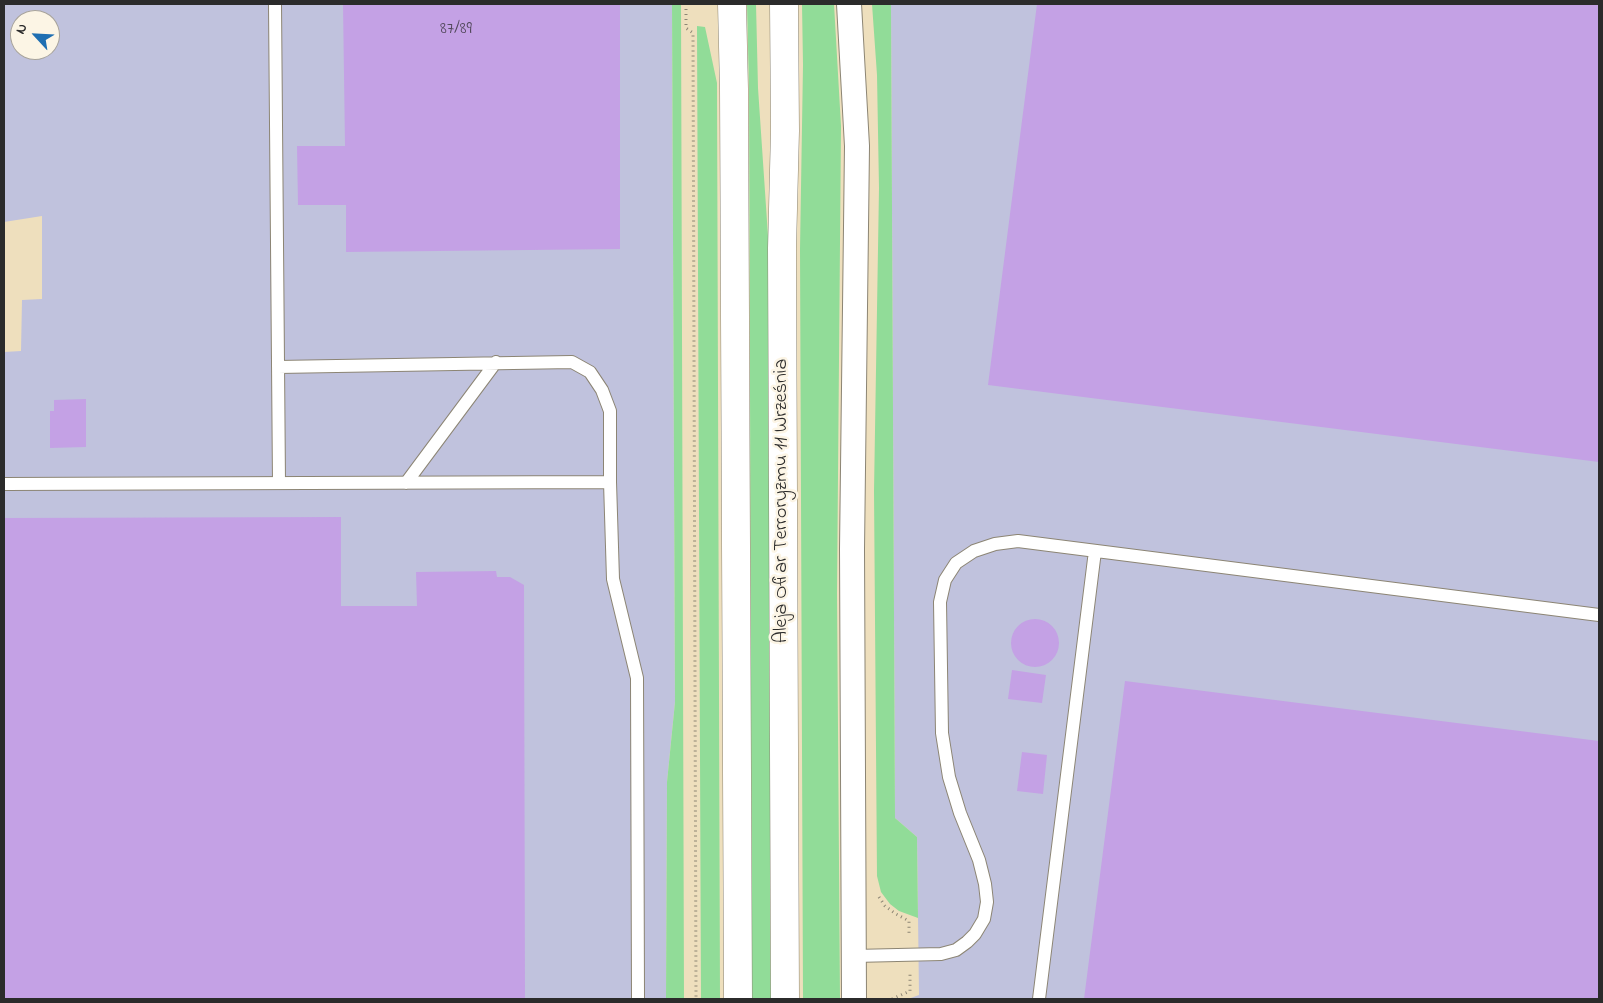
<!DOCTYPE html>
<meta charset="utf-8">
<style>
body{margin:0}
#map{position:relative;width:1603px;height:1003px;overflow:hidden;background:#eedfbd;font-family:"Indie Flower",sans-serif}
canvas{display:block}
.frame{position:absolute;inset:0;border:5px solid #2b2b2b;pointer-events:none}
.north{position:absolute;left:10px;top:10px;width:50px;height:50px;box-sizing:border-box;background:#fcf5e5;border:1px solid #a8a49b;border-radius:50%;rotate:295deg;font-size:14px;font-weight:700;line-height:20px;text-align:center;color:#2b2b2b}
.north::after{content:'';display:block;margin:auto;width:18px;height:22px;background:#1f6fb2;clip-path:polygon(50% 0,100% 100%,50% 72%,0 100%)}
</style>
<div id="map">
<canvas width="1603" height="1003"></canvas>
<div class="frame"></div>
<div class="north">N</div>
</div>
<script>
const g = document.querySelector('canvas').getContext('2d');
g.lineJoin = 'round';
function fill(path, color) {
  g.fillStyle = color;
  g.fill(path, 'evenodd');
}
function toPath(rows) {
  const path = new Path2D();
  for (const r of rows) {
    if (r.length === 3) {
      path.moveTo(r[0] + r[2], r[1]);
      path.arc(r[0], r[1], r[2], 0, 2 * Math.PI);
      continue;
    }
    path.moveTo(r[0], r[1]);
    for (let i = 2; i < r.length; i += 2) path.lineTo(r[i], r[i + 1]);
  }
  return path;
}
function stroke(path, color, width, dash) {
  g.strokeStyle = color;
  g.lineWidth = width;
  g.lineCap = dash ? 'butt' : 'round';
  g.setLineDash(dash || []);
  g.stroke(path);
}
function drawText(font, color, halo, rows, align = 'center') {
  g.font = font + ' "Indie Flower",sans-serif';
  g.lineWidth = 5;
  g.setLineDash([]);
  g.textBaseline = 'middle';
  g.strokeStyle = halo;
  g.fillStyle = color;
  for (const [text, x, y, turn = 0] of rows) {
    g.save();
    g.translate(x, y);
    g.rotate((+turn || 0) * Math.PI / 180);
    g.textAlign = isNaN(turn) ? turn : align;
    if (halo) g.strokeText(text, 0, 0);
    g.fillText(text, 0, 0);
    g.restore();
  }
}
const industrial = toPath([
 [4,4,672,4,675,702,667,782,666,999,4,999,4,352,21,351,22,300,42,299,42,216,4,222],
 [20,20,50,20,50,50,20,50],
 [891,4,1599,4,1599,999,908,999,919,995,917,837,895,818]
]);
const green = toPath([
 [672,4,681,4,684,999,666,999,667,782,675,702],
 [747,4,756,4,758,88,768,236,771,999,752,999,749,89],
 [802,4,834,4,841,126,837,593,840,999,803,999,800,249,803,65],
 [872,4,891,4,895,818,917,837,918,918,899,911,890,904,881,892,877,876,874,491,879,188,877,75],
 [697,26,705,27,717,83,720,999,701,999]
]);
const building = toPath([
 [343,4,620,4,620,249,346,252,346,205,298,205,297,146,345,146],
 [1037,4,1599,4,1599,462,988,385],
 [86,399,86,447,50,448,50,411,54,411,54,400],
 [341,517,341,606,417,606,416,572,496,571,497,577,510,577,524,585,525,999,4,999,4,518],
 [1035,643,24],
 [1012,670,1046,675,1042,703,1008,699],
 [1125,681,1599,741,1599,999,1084,999],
 [1022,752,1047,755,1043,794,1017,791]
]);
const path = toPath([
 [686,4,686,28,693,33,696,999],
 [879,897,885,906,896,914,909,921,909,936],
 [892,999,910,991,910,972]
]);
const service = toPath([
 [275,4,279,483],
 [278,367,572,362,590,372,602,390,610,411,610,482,613,579,637,678,638,999],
 [406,483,496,362],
 [4,484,610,482],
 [854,956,941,954,956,950,967,942,975,934,984,919,987,902,985,884,979,860,960,813,949,777,942,733,940,602,945,580,956,563,974,551,995,544,1018,541,1599,615],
 [1039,999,1095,551]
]);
const minor = toPath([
 [849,4,857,146,852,549,854,999]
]);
const tertiary = toPath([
 [732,4,734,89,738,999],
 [784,4,785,131,782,248,785,999]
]);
const numberNames = [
 ["87/89",456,30]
];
const streetNames = [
 ["Aleja Ofiar Terroryzmu 11 Września",783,501,-90]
];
fill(industrial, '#c0c2dd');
fill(green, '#91dc98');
fill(building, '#c4a1e5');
stroke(service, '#8c8574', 14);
stroke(minor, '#8c8574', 26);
stroke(tertiary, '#8c8574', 29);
stroke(path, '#8c8574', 3, [1, 4]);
stroke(service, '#fff', 12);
stroke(minor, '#fff', 24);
stroke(tertiary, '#fff', 28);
drawText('18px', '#51485a', null, numberNames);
drawText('20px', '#2b2b2b', '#fcf5e5', streetNames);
</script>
